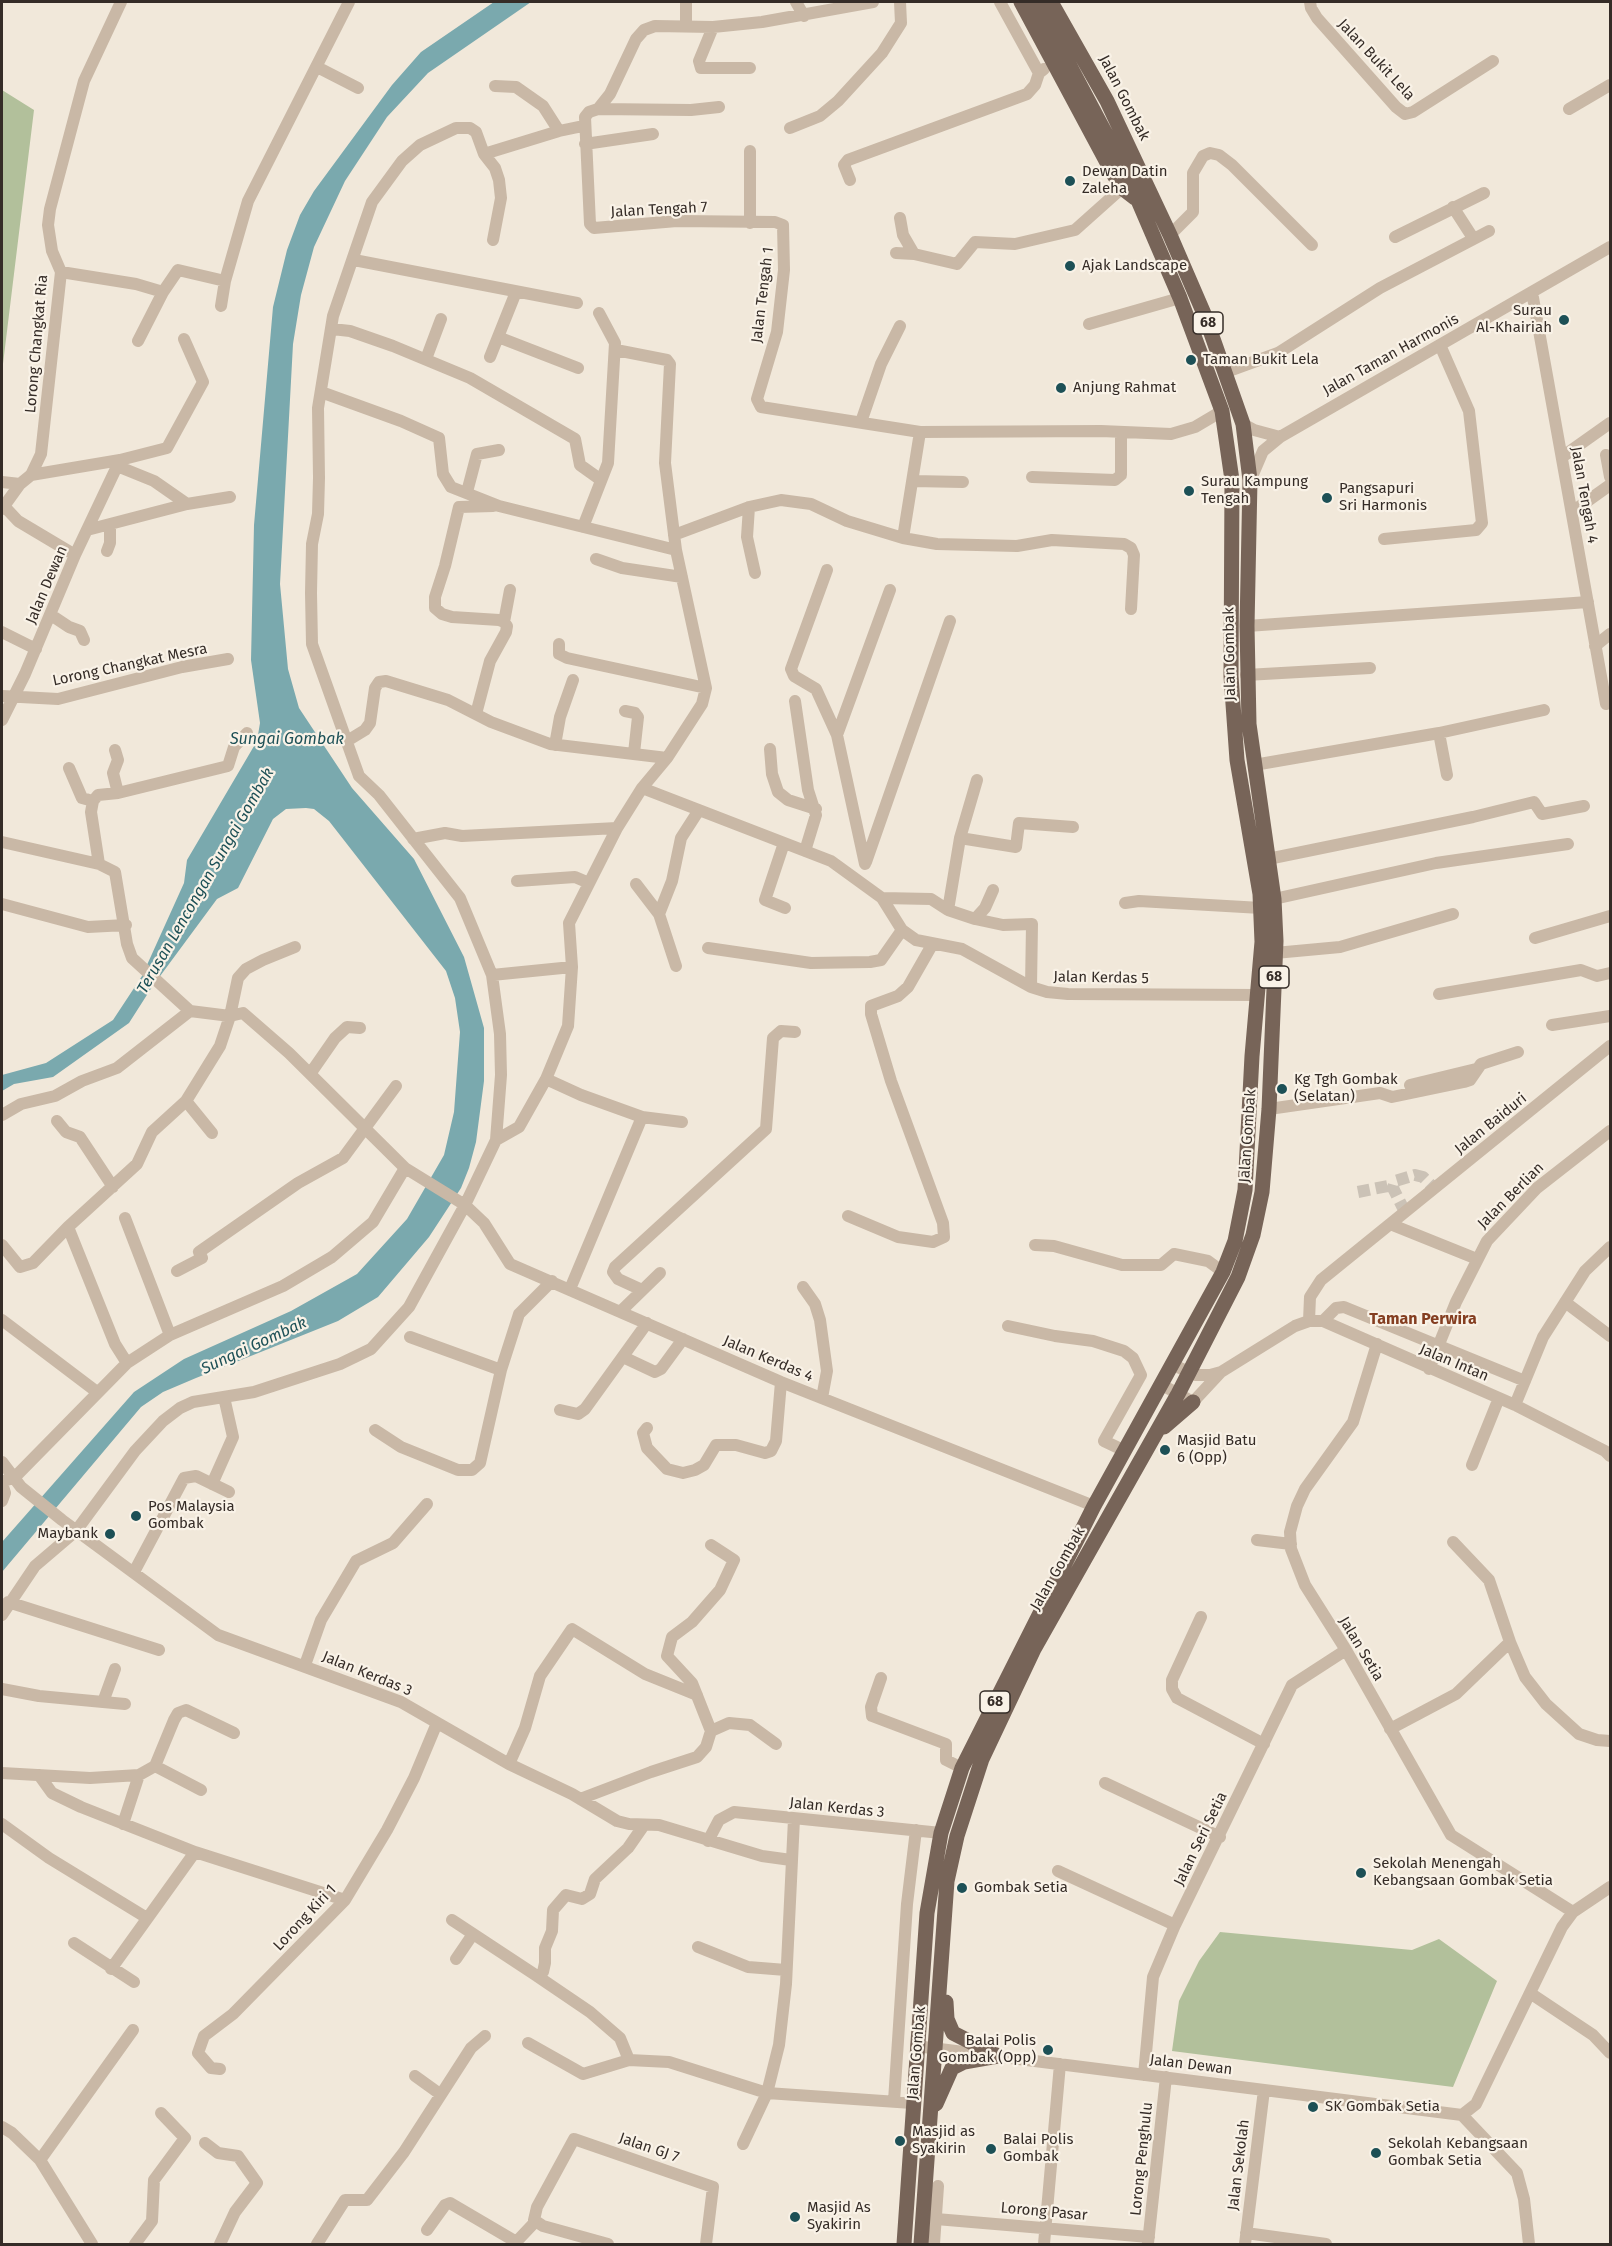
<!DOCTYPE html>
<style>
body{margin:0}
#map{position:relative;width:1612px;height:2246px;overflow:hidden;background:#f1e8da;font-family:"Fira Sans",sans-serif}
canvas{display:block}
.frame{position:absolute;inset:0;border:3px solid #352c27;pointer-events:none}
</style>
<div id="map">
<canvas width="1612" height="2246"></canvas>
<div class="frame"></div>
</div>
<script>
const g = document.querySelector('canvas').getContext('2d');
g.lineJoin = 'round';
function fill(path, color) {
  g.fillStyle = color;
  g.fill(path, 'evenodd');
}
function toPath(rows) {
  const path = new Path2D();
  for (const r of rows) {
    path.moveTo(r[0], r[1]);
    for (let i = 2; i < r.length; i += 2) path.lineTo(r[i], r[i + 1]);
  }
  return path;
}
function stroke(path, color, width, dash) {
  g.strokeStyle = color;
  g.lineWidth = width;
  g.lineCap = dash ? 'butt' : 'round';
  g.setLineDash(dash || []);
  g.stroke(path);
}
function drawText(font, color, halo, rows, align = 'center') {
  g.font = font + ' "Fira Sans",sans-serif';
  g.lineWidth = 4.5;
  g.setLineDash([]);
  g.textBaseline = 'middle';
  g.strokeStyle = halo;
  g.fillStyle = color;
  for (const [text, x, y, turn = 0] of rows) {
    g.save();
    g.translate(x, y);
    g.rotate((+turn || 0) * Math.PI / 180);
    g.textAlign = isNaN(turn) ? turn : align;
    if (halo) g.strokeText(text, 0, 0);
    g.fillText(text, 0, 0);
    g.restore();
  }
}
const green = toPath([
 [2,90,34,110,2,372],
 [1220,1932,1412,1950,1439,1939,1497,1981,1453,2087,1172,2051,1179,2001,1199,1961]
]);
const water = toPath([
 [494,2,531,2,428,73,387,117,345,181,314,247,301,295,293,344,280,584,288,669,299,708,352,788,414,859,464,957,484,1028,484,1081,476,1142,469,1168,461,1188,429,1237,378,1297,338,1321,196,1378,163,1392,141,1407,2,1572,2,1542,134,1392,184,1359,291,1311,357,1274,407,1219,444,1155,454,1112,460,1032,455,998,446,971,329,821,314,809,306,808,286,809,273,819,238,888,217,899,152,987,129,1023,53,1077,14,1084,2,1091,2,1075,46,1063,113,1020,142,976,184,883,187,860,257,741,260,723,251,660,254,525,273,307,287,250,300,215,314,191,392,85,421,52]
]);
const minorTunnel = toPath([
 [1358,1192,1393,1185],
 [1405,1212,1393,1188,1395,1181,1415,1175,1423,1177,1435,1189]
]);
const minor = toPath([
 [686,2,686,26],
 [796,2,804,16],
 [873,2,762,22,713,27,655,26,644,30,636,39,610,94,598,109,589,112,585,117,590,224,594,228,677,221,775,222,783,225,784,270,777,332,757,399,761,407,920,432,1101,431,1171,434,1195,427,1222,411],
 [1000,2,1039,73,1044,69],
 [1310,2,1311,8,1317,18,1396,107,1405,114,1413,112,1493,61],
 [713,27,699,61,701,68,750,68],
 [317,67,358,88],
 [495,86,516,87,543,106,559,131,583,126],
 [598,109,691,110,719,107],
 [1569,109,1610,85],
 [790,128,820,116,838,101,882,53,901,23,900,2],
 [585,144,653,134],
 [750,151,750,223],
 [484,154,559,131],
 [850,180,844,165,848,160,1027,94,1035,85,1039,73],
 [1453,207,1473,238],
 [900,218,903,235,914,254],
 [1170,235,1193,212,1193,173,1203,156,1210,153,1219,155,1232,165,1312,245],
 [1395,237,1484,193],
 [896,253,914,254,957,264,975,242,1015,244,1075,230,1122,188],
 [354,260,577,303],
 [61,272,136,284,163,292,138,341],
 [163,292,178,270,225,281],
 [1532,292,1606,704],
 [221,306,225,281,248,201,349,2],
 [1089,324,1180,298],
 [332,329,350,331,393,346,470,378,575,439,580,465,601,480],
 [498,337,578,368],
 [490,357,516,292],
 [426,359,441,319],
 [1226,372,1278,353,1380,288,1489,231],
 [321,392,401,421,439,438,443,474,451,487,499,506,676,550],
 [861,422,881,364,900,326],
 [1243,424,1254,430,1280,437],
 [1606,455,1610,477],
 [1562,457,1610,423],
 [117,466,154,481,187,504],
 [31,475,120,460,167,448,203,382,184,339],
 [1032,477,1115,480,1121,475,1121,432],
 [1251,479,1263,451,1280,437,1610,247],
 [913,481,963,482],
 [2,482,20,484],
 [467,492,477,454,499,450],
 [4,506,18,521,75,555],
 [493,506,459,507,445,566,435,597,435,608,442,614,452,617,499,620,504,622],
 [749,507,747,537,755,573],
 [2,509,20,484,31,475,41,454,61,272,52,251,48,225,50,209,84,81,121,2],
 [1572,512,1610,485],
 [583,527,608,463,615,343,599,313],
 [87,530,187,504,230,497],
 [674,535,749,507,781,500,811,504,847,521,903,538,937,544,1017,546,1052,540,1124,544,1131,548,1134,555,1131,609],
 [903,538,920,432],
 [1384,539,1476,530,1482,523,1469,411,1440,345],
 [107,551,110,543,110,524],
 [596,559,622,568,682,577],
 [827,570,791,669,794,676,816,689,837,735,865,864],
 [51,615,69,627,80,631,84,640],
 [1247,626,1588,602],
 [2,632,36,649],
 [559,644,559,654,567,658,706,688],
 [1595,646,1610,634],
 [1246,675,1370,668],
 [2,696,58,699,182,667,228,659],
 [795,701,808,790,816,815,805,851],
 [625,711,635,713,638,717,634,753],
 [476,714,490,661,506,632,507,626,504,622,510,590],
 [2,720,25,674,75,555,120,460],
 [1439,733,1447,775],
 [837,735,890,590],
 [347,741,365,730,370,723,375,688,379,682,386,681,448,700,491,722,550,744,667,758],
 [555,745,560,717,573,680],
 [770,749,772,774,778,792,788,800,816,809],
 [115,750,118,760,113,773,118,793],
 [1254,765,1439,733,1544,710],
 [69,768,82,798,93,801],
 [642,788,831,861,882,898,902,930,916,940,962,949,1031,987,1047,992,1068,994,1258,995],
 [960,838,1016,847,1019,823,1073,827],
 [413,839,445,833,462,836,617,828],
 [2,842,99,864,115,872,127,944,132,958,190,1011,230,1016,243,1013,289,1053,405,1168,465,1205,484,1223,510,1264,781,1382,1094,1506],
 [784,843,765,900,785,908],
 [1268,859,1473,817,1534,802,1542,814,1584,806],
 [866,862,950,621],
 [99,864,91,812,93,801,98,795,118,793,228,766,234,747,247,733],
 [517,881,575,877,589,883],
 [636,884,659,914],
 [882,898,931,899,948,910,975,919,985,908,993,890],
 [1274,899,1436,863,1568,844],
 [1125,903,1139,901,1261,908],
 [2,904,88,927,126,925],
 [948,910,960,838,977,780],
 [975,919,1003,925,1032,924,1031,987],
 [1535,938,1610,916],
 [708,948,811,963,870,962,881,960,902,930],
 [1275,953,1340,947,1453,914],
 [676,966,659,914,672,881,681,838,699,810],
 [492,975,572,967],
 [1439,994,1581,970,1597,976,1610,973],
 [1552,1025,1610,1016],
 [310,1074,335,1038,347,1027,360,1028],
 [546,1079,581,1095,642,1117,682,1122],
 [1410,1085,1476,1069],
 [186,1101,212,1133],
 [1269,1109,1380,1093,1392,1097,1464,1082,1470,1080,1481,1064,1518,1052],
 [2,1115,21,1104,55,1096,82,1081,117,1068,190,1011],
 [57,1121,66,1132,80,1137,113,1187],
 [496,1140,519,1127,546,1079,568,1026,572,967,569,923,617,828,642,788,667,758,702,704,706,688,676,550,665,463,670,364,667,360,616,350],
 [848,1216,898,1237,933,1242,944,1237,943,1223,891,1081,871,1014,871,1006,898,996,908,987,932,945],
 [125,1218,170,1335],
 [1390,1224,1477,1259],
 [68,1227,115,1344,127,1363],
 [2,1245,20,1267,33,1263,68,1227,137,1164,152,1132,186,1101,220,1046,230,1016,238,978,246,969,263,960,295,947],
 [1035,1245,1054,1246,1122,1265,1161,1265,1174,1254,1208,1261,1223,1272],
 [177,1271,202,1258,199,1252,298,1183,343,1158,396,1086],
 [803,1287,815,1304,820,1320,827,1371,822,1398],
 [570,1289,642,1117],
 [642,1290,618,1279,613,1272,615,1267,766,1129,773,1038,781,1031,795,1032],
 [1565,1302,1610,1336],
 [621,1311,660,1273],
 [2,1320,97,1392],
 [1309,1321,1310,1297,1321,1280,1610,1046],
 [1323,1321,1336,1308,1344,1307,1525,1381],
 [1008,1326,1055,1336,1093,1341,1124,1351,1133,1358,1141,1375,1104,1441,1125,1451],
 [410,1337,501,1370],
 [1377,1344,1353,1422,1305,1489,1297,1506,1290,1532,1291,1549,1305,1585,1346,1650,1451,1835,1573,1912],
 [623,1357,655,1372,661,1369,683,1339],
 [1173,1365,1196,1375,1210,1375,1221,1372,1295,1326,1309,1321,1323,1321,1515,1405,1605,1451,1610,1456],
 [1429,1369,1456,1302,1487,1241,1537,1188,1610,1131],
 [1162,1385,1193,1402,1220,1373],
 [1515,1405,1543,1337,1585,1271,1610,1247],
 [560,1410,578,1414,585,1409,647,1323],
 [647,1428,643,1433,647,1448,667,1469,683,1473,695,1470,704,1465,716,1445,736,1445,765,1453,771,1451,776,1441,781,1382],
 [375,1430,401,1447,458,1470,472,1470,480,1463,501,1370,519,1314,552,1281],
 [2,1462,21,1487,62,1520,218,1635,401,1702,509,1764,572,1794,617,1821,629,1824,659,1825,762,1856,791,1860],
 [1472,1465,1499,1398],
 [2,1482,15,1477,127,1363,170,1335,283,1286,332,1257,373,1222,405,1168],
 [2,1483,5,1493,2,1501],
 [212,1484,233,1437,224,1397],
 [1257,1540,1291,1544],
 [134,1572,184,1478,196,1476,229,1492],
 [8,1602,159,1650],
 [2,1615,35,1566,76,1531,135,1451,163,1421,180,1408,193,1402,254,1392,340,1364,371,1349,409,1307,465,1205,496,1140,501,1075,500,1034,492,975,460,898,379,795,359,776,312,644,311,593,312,544,318,514,319,478,318,408,333,316,372,202,402,161,420,145,456,128,470,128,476,132,484,154,495,168,499,180,501,198,493,240],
 [1201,1617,1172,1680,1172,1689,1177,1698,1264,1744],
 [1510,1642,1525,1677,1546,1704,1579,1734,1597,1740,1610,1741],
 [305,1665,321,1620,356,1561,393,1543,427,1504],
 [881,1678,871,1707,872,1716,946,1744,946,1760,962,1768],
 [2,1689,39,1696,103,1702,115,1669],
 [103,1702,125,1704],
 [1390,1729,1456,1694,1510,1642,1489,1580,1453,1542],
 [711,1731,729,1723,750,1725,776,1744],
 [509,1764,525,1728,540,1676,572,1629,645,1674,697,1695],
 [155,1766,201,1790],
 [2,1773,90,1778,139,1775,155,1766,174,1720,178,1713,186,1710,234,1733],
 [39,1775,52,1793,81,1807,195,1852,345,1900],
 [1105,1783,1220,1837],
 [580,1799,651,1772,697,1757,706,1747,711,1731,692,1683,667,1656,672,1637,692,1622,720,1590,734,1560,711,1545],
 [2,1824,49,1858,147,1918],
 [123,1824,139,1775],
 [708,1841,719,1820,734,1812,941,1833],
 [1058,1871,1175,1925],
 [452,1920,537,1976,543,1972,545,1963,545,1948,552,1931,553,1910,566,1895,582,1899,590,1894,595,1879,628,1848,644,1825],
 [74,1943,134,1982],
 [698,1947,748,1967,786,1970],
 [456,1959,473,1934],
 [111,1969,195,1852],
 [537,1976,590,2012,620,2038,629,2060],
 [1530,1993,1593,2035,1610,2053],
 [528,2043,583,2074,629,2060,669,2062,767,2093,912,2103],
 [916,2046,1462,2115,1476,2104,1562,1927,1573,1912,1610,1887],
 [220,2069,211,2068,198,2053,204,2036,233,2014,345,1900,387,1830,414,1778,437,1723],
 [1144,2075,1153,1977,1175,1925,1292,1685,1346,1650],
 [415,2076,440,2094],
 [894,2101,907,1904,916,1830],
 [1462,2115,1517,2173,1524,2199,1529,2244],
 [2,2127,12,2133,40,2160,92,2244],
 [205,2143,218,2153,238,2156,257,2183,235,2212,220,2244],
 [743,2144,767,2093,779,2045,786,1984,794,1819],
 [40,2160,133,2030],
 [936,2219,1149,2237],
 [427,2230,445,2205,450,2203,513,2240,518,2240,535,2222],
 [1246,2233,1326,2244],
 [1148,2243,1166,2077],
 [135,2244,152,2221,154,2180,185,2138,161,2113],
 [317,2244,345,2200,367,2200,404,2152,471,2048,485,2036],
 [608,2244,543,2226,534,2220,537,2207,574,2139,713,2187,706,2244],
 [934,2244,938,2186],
 [1044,2244,1060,2064],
 [1245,2244,1264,2090]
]);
const major = toPath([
 [1021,2,1111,170,1122,188,1135,198],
 [1164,1427,1193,1402],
 [946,2002,947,2019,953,2033,998,2056],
 [936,2104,952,2068,964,2062,998,2056],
 [904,2244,927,1913,941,1833,962,1768,1094,1506,1223,1272,1235,1241,1245,1190,1252,1056,1262,942,1260,894,1237,760,1231,676,1232,480,1222,411,1180,298,1125,170,1036,2],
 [921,2244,947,1881,957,1836,982,1759,1034,1649,1178,1394,1238,1277,1253,1235,1262,1192,1269,1109,1276,941,1274,899,1249,724,1247,626,1250,480,1243,424,1205,316,1170,235,1107,101,1051,2]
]);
const markers = [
 [1070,181,6,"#1d5056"],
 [1070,266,6,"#1d5056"],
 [1564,320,6,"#1d5056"],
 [1191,360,6,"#1d5056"],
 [1061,388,6,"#1d5056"],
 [1189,491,6,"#1d5056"],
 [1327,498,6,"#1d5056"],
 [1282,1089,6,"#1d5056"],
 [1165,1450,6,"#1d5056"],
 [136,1516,6,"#1d5056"],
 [110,1534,6,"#1d5056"],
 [1361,1873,6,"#1d5056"],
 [962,1888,6,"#1d5056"],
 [1048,2050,6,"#1d5056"],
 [1313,2107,6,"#1d5056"],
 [900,2141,6,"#1d5056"],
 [991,2149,6,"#1d5056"],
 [1376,2153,6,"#1d5056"],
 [795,2217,6,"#1d5056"]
];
const shields = [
 [1208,323,30],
 [1274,977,30],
 [995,1702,30]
];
const shieldNames = [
 ["68",1208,323],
 ["68",1274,977],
 ["68",995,1702]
];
const streetNames = [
 ["Jalan Bukit Lela",1376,60,47],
 ["Jalan Gombak",1124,98,63],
 ["Jalan Tengah 7",659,210,-3],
 ["Jalan Tengah 1",763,295,-83],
 ["Lorong Changkat Ria",37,344,-85],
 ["Jalan Taman Harmonis",1391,355,-29],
 ["Jalan Tengah 4",1584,495,80],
 ["Jalan Dewan",47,585,-67],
 ["Jalan Gombak",1230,654,-91],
 ["Lorong Changkat Mesra",130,665,-12],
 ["Jalan Kerdas 5",1101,978,1],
 ["Jalan Baiduri",1491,1124,-39],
 ["Jalan Gombak",1248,1136,-86],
 ["Jalan Berlian",1511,1196,-45],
 ["Jalan Kerdas 4",768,1359,23],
 ["Jalan Intan",1454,1363,23],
 ["Jalan Gombak",1058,1569,-60],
 ["Jalan Setia",1361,1649,59],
 ["Jalan Kerdas 3",367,1674,22],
 ["Jalan Kerdas 3",837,1808,6],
 ["Jalan Seri Setia",1201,1839,-64],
 ["Lorong Kiri 1",305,1918,-47],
 ["Jalan Gombak",917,2053,-85],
 ["Jalan Dewan",1191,2065,7],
 ["Jalan GJ 7",649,2148,19],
 ["Lorong Penghulu",1142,2159,-84],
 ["Jalan Sekolah",1239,2165,-83],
 ["Lorong Pasar",1044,2212,5]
];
const poiNames = [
 ["Dewan Datin",1082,172],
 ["Zaleha",1082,189],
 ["Ajak Landscape",1082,266],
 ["Surau",1552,311,"right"],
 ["Al-Khairiah",1552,328,"right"],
 ["Taman Bukit Lela",1203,360],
 ["Anjung Rahmat",1073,388],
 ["Surau Kampung",1201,482],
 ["Tengah",1201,499],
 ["Pangsapuri",1339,489],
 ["Sri Harmonis",1339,506],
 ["Kg Tgh Gombak",1294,1080],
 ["(Selatan)",1294,1097],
 ["Masjid Batu",1177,1441],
 ["6 (Opp)",1177,1458],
 ["Pos Malaysia",148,1507],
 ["Gombak",148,1524],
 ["Maybank",98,1534,"right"],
 ["Sekolah Menengah",1373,1864],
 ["Kebangsaan Gombak Setia",1373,1881],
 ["Gombak Setia",974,1888],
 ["Balai Polis",1036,2041,"right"],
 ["Gombak (Opp)",1036,2058,"right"],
 ["SK Gombak Setia",1325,2107],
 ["Masjid as",912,2132],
 ["Syakirin",912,2149],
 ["Balai Polis",1003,2140],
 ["Gombak",1003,2157],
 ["Sekolah Kebangsaan",1388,2144],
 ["Gombak Setia",1388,2161],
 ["Masjid As",807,2208],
 ["Syakirin",807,2225]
];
const waterNames = [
 ["Sungai Gombak",287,740],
 ["Terusan Lencongan Sungai Gombak",206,881,-60],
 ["Sungai Gombak",254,1346,-25]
];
const neighbourhoodNames = [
 ["Taman Perwira",1423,1320]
];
fill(green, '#b2c09b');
fill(water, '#7aa9ae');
stroke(minorTunnel, '#cbc2b6', 12, [12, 6]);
stroke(minor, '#c9b8a6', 12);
stroke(major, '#776458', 15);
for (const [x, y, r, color] of markers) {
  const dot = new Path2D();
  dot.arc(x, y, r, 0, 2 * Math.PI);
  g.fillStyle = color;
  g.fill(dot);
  stroke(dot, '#f9f2e7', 2);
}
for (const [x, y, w] of shields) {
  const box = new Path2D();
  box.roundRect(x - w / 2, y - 11, w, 22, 4.5);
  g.fillStyle = '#f9f2e7';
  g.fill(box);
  stroke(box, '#352c27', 1.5);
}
drawText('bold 14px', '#352c27', null, shieldNames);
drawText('15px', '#352c27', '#f9f2e7', streetNames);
drawText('15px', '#352c27', '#f9f2e7', poiNames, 'left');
drawText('italic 16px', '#1d5056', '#f9f2e7', waterNames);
drawText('bold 16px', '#843e21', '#f9f2e7', neighbourhoodNames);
</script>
